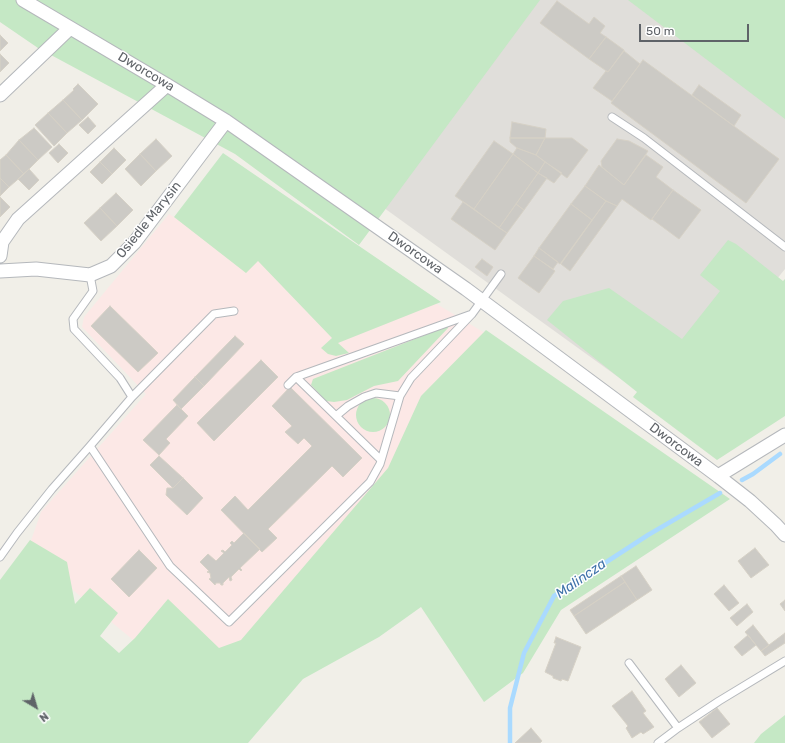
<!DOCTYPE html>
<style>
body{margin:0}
#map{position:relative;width:785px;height:743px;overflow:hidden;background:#f1efe8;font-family:Rubik,sans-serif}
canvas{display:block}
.north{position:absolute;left:16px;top:687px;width:40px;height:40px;-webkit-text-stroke:3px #fff;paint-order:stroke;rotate:142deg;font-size:11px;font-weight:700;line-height:16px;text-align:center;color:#5f6368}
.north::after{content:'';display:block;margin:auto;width:14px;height:18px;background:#5f6368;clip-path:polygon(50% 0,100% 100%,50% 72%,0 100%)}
.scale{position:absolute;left:639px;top:24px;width:110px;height:18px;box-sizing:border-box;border:2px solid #5f6368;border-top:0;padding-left:5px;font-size:12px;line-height:14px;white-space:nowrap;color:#5f6368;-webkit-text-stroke:3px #fff;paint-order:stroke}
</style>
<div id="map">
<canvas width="785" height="743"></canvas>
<div class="north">N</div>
<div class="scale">50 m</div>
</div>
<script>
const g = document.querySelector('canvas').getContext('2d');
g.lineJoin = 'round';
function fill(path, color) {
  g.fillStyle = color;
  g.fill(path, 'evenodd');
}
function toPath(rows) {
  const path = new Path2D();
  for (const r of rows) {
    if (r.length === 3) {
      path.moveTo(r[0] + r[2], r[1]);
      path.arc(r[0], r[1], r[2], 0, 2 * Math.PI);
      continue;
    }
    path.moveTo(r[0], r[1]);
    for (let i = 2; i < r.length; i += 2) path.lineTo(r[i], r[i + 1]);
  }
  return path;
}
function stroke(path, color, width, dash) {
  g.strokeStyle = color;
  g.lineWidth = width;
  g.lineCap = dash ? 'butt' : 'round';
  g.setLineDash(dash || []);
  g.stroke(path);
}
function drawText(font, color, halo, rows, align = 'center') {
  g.font = font + ' Rubik,sans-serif';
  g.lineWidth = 3;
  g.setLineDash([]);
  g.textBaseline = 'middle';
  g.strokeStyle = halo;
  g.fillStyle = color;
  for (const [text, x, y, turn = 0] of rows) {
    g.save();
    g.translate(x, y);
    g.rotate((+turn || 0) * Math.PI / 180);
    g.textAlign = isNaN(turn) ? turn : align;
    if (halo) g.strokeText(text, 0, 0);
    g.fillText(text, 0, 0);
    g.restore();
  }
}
const industrial = toPath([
 [515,0,633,0,785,112,785,269,772,285,650,400,380,205]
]);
const medical = toPath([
 [169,214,243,262,254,252,427,298,488,335,213,725,150,654,27,552,41,512,146,394,82,327,84,317]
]);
const green = toPath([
 [0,0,540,0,359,245,235,154,38,48,0,22],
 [628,0,785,0,785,119],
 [223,153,441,302,338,343,349,353,336,356,328,354,321,348,332,338,258,261,246,273,174,217],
 [728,240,736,244,783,281,785,279,785,416,717,460,633,397,637,392,547,320,563,301,609,288,682,339,720,291,700,275],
 [448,326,448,328,398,381,374,386,347,400,334,402,326,401,311,385,313,379],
 [486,330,730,499,561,610,523,673,484,702,421,607,379,637,303,679,248,743,0,743,0,580,30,540,67,562,75,604,90,588,118,613,100,636,119,653,135,638,168,599,219,648,241,640,388,468,421,396],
 [373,415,17],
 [785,715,785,743,754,743,761,734]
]);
const stream = toPath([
 [742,480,753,474,780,454],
 [510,743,510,708,524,653,554,596,648,535,720,493]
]);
const building = toPath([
 [557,1,589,24,594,17,605,26,600,33,606,37,589,59,540,23,557,1],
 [0,35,8,43,0,51,0,35],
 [606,37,624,50,608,72,589,59,606,37],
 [624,51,640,64,612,101,593,88,606,71,608,72,624,51],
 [0,54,9,63,0,72,0,54],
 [643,60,779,159,746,203,611,103,643,60],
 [78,84,98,104,82,120,63,100,74,90,73,89,78,84],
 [699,85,741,115,734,126,692,95,699,85],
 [63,100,82,120,67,133,48,113,63,100],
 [48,113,67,133,54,146,35,125,48,113],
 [88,117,96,126,88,134,79,125,88,117],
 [512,122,546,129,545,138,510,138,512,122],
 [34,128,52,147,38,160,19,140,34,128],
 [510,138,545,138,536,155,517,148,510,142,510,138],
 [545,138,572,138,588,150,567,178,536,155,545,138],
 [156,139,172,156,156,171,140,154,156,139],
 [617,139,629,141,648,151,624,185,602,167,601,161,617,139],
 [19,140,38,160,24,174,6,155,19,140],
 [494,141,513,154,474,209,455,196,494,141],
 [59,144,68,153,58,163,49,153,59,144],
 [114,148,126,160,112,174,100,162,114,148],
 [517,148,536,155,545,162,538,173,513,154,517,148],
 [140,154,156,171,141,186,125,169,140,154],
 [513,154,538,173,499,228,474,209,513,154],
 [6,155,24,174,9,187,0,178,0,160,6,155],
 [646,155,663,167,656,177,673,190,651,220,622,199,617,206,606,201,585,186,599,165,624,185,646,155],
 [100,162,112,174,102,184,90,172,100,162],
 [545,162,562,173,554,183,538,173,545,162],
 [29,169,39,180,29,190,18,179,29,169],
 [538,173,547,178,524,210,516,204,538,173],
 [0,178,9,187,0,196,0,178],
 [585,186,606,201,592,220,571,204,585,186],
 [673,190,701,210,679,239,652,219,673,190],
 [116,193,133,210,117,226,100,208,116,193],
 [0,197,10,207,0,217,0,197],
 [606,201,617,206,570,271,561,264,606,201],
 [463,202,507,233,495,250,451,219,463,202],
 [516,204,524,210,507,233,499,228,516,204],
 [571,204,592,220,560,264,539,248,571,204],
 [100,208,117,226,101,241,84,223,100,208],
 [539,248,558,262,553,269,534,256,539,248],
 [534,256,555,271,539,293,518,278,534,256],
 [482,259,493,267,487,276,475,267,482,259],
 [110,306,158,353,138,372,91,326,110,306],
 [235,336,244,344,204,386,195,377,235,336],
 [261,360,278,377,214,441,197,423,261,360],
 [195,377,204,386,181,409,173,400,195,377],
 [290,387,362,458,343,477,332,466,268,529,277,538,262,552,221,510,235,496,248,510,312,446,304,438,298,444,285,432,292,426,272,406,290,387],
 [177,405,188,416,166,439,170,443,159,455,143,440,177,405],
 [159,456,183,478,173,488,150,465,159,456],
 [183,478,203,498,187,515,166,495,167,488,173,488,183,478],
 [244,533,260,549,240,568,242,570,241,571,239,569,231,577,232,580,230,581,229,577,223,583,223,585,221,585,220,583,216,583,215,585,209,579,211,578,210,573,207,572,209,571,200,562,208,554,216,561,224,553,221,551,223,550,225,552,232,545,230,543,232,541,234,543,244,533],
 [755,548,769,565,751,578,738,561,755,548],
 [139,550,157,568,129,597,111,579,139,550],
 [636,566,652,590,637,600,621,576,636,566],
 [621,576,625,582,574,616,570,610,621,576],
 [625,582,637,600,586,634,574,616,625,582],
 [724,585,739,603,729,611,714,594,724,585],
 [785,600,785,611,780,604,785,600],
 [747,604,753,612,737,626,730,618,747,604],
 [753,625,769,645,761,651,745,632,753,625],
 [785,633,785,643,765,656,761,651,785,633],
 [748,635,756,645,742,656,734,647,748,635],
 [556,637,581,647,568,681,562,679,561,681,553,678,553,676,545,672,556,643,554,643,556,637],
 [681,665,696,683,679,697,665,679,681,665],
 [632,691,646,711,643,713,654,727,643,734,641,732,632,738,626,728,628,726,612,706,632,691],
 [717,708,730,724,712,738,699,722,717,708],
 [531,728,542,741,540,743,515,743,531,728]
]);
const lane = toPath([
 [612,117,644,138,785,247],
 [90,275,93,291,73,319,74,329,120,378,132,397],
 [234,311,214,314,132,397,90,446,170,566,229,622,370,482,380,464,400,396,411,378,472,314],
 [296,377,381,460],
 [288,385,296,377,472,314,501,274],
 [336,416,348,406,364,397,376,393,400,396],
 [0,557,17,533,52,489,90,446],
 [629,663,678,728,719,701,785,661],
 [658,743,678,728]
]);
const street = toPath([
 [23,0,167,85,226,121,466,289,718,476,750,501,776,525,785,535],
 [0,95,70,28],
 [0,256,2,242,18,219,167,85],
 [0,271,36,269,90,275,111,266,134,243,226,121],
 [718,476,785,435]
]);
const streetNames = [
 ["Dworcowa",146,72,31],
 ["Osiedle Marysin",149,220,-51],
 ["Dworcowa",415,253,35],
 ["Dworcowa",676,445,37]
];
const waterNames = [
 ["Malincza",581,579,-35]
];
fill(industrial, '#e0deda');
fill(medical, '#fce8e6');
fill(green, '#c5e8c5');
stroke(stream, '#aadaff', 4.5);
fill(building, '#cccac5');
stroke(building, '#d6d1c6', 1);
stroke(lane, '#b5b8bc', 9);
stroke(street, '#b5b8bc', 15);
stroke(lane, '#fff', 7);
stroke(street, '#fff', 13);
drawText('13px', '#5f6368', '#fff', streetNames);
drawText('italic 14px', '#4174aa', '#fff', waterNames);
</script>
